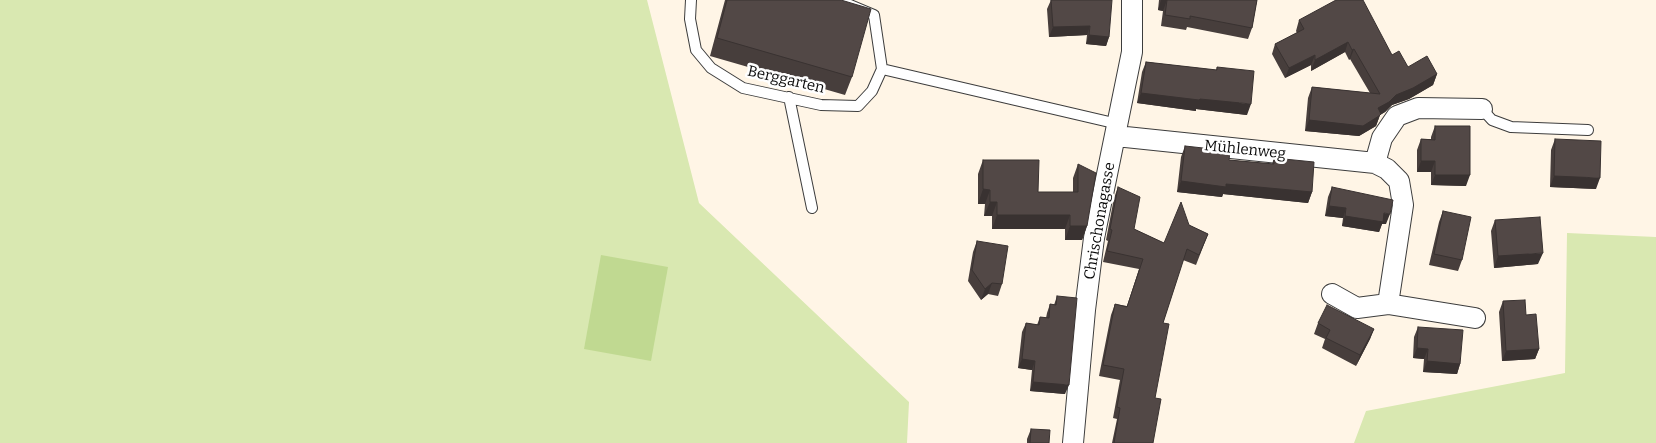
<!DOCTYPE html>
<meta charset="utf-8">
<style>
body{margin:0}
canvas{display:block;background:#fff5e6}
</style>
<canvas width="1656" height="443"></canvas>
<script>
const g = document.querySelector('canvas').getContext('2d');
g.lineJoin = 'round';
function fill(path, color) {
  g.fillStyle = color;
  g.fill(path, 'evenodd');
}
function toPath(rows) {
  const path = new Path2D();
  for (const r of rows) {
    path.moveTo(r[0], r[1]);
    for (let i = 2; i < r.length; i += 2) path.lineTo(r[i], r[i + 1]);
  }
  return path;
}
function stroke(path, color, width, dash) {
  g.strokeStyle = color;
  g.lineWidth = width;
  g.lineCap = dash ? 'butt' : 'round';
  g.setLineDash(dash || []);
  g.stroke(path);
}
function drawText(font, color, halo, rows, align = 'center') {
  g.font = font + ' Bitter,serif';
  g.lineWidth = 5;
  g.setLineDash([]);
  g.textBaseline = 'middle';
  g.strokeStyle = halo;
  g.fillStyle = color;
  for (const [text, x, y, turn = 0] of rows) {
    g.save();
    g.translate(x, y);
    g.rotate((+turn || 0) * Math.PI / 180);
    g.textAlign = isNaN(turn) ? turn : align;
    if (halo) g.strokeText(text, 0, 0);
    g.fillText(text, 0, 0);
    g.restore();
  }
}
const green = toPath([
 [0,0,647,0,699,203,909,402,907,443,0,443],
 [1567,233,1656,237,1656,443,1354,443,1366,411,1565,373]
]);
const forest = toPath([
 [601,255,668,267,651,361,584,349]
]);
const lane = toPath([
 [691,0,690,19,696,50,711,68,743,88,821,105,858,106,872,91,882,69,1118,124],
 [838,0,874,15,882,69],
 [789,97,812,208],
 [1482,109,1492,120,1511,127,1588,130]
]);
const street = toPath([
 [1116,136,1375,163,1387,169,1399,181,1403,205,1388,304],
 [1375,163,1382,138,1397,116,1418,108,1482,109],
 [1332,294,1357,308,1388,304,1475,318],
 [1073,443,1085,310,1094,238,1132,52,1132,0]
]);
const wall = toPath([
 [725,0,841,0,852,77,845,95,710,56],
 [1051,0,1109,37,1106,46,1086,44,1087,35,1049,37,1047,9],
 [1159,0,1257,0,1252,28,1248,39,1187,27,1186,30,1161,26,1163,11,1158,10],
 [1299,20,1392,55,1408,67,1437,74,1433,85,1409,99,1392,105,1385,112,1380,115,1376,126,1359,136,1305,131,1308,98,1312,87,1370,93,1350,59,1349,60,1345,52,1311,71,1311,65,1285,78,1272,54,1275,44,1297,33,1296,31],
 [1146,62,1216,70,1217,67,1247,115,1196,109,1196,111,1137,103,1142,72],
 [1435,126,1466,186,1431,185,1431,172,1417,172,1417,150,1421,139,1431,139,1431,137],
 [1555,139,1596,189,1550,187,1551,150],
 [1185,146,1229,160,1272,164,1274,158,1312,192,1308,203,1223,194,1222,197,1177,192,1181,157],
 [983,160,1038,192,1073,192,1073,178,1078,164,1087,226,1082,240,1065,240,1065,229,992,229,992,216,984,216,985,204,978,204,978,174],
 [1118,187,1134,229,1164,243,1189,225,1208,234,1196,265,1183,260,1163,323,1155,398,1153,443,1112,443,1117,419,1113,418,1120,380,1099,376,1111,315,1115,304,1127,306,1139,269,1103,262,1108,241,1106,240,1114,198],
 [1332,187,1386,224,1382,224,1379,232,1342,226,1343,218,1325,216,1328,197],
 [1443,211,1462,260,1458,271,1429,265,1439,222],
 [1495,220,1538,264,1494,268,1491,231],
 [977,241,1002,284,998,296,988,294,981,300,968,281,973,252],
 [1057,296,1065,394,1030,391,1032,370,1018,368,1022,332,1026,323,1037,325,1040,317,1046,318,1047,313,1050,304,1054,305],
 [1503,301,1526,315,1539,349,1535,359,1502,361,1499,312],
 [1318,323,1374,329,1370,339,1356,366,1322,348,1325,339,1314,334],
 [1418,327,1460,364,1457,374,1423,372,1424,359,1413,358,1414,337],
 [1031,429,1049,443,1027,443,1027,439]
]);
const shadedWall = toPath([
 [1161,0,1167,0,1163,11,1158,10],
 [1090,26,1087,35,1049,37,1053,27],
 [1089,35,1109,37,1106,46,1086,44],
 [1348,42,1345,52,1311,71,1315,60],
 [1354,49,1350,59,1349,60,1352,50],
 [1315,55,1311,65,1285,78,1289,68],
 [1437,74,1433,85,1409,99,1392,105,1385,112,1380,115,1376,126,1359,136,1305,131,1309,120,1378,108,1396,95],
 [1141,93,1200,99,1251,104,1247,115,1196,109,1196,111,1137,103],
 [1421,161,1435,161,1431,172,1417,172],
 [1435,175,1470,175,1466,186,1431,185],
 [1554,176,1600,178,1596,189,1550,187],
 [1181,181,1226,184,1312,192,1308,203,1223,194,1222,197,1177,192],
 [983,189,990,190,985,204,978,204],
 [990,202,997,202,992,216,984,216],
 [1329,206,1346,208,1343,218,1325,216],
 [1384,213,1390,214,1386,224,1382,224,1379,232,1342,226,1345,216],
 [997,215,1070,215,1065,229,992,229],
 [1070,226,1087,226,1082,240,1065,240],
 [1543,253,1538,264,1494,268,1498,256],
 [992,283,988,294,981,300,985,289],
 [1374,329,1370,339,1356,366,1360,355],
 [1417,348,1428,349,1424,359,1413,358],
 [1539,349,1535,359,1502,361,1506,351],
 [1022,359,1035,361,1032,370,1018,368],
 [1427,361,1460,364,1457,374,1423,372],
 [1033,382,1069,385,1065,394,1030,391]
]);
const building = toPath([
 [727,0,841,0,871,9,852,77,717,38,727,0],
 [1051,0,1112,0,1109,37,1089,35,1090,26,1053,27,1051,0],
 [1167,0,1257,0,1252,28,1190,16,1190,19,1165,15,1167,0],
 [1336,0,1363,0,1392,55,1399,51,1408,67,1427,56,1437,74,1413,88,1396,95,1389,102,1378,108,1381,114,1379,116,1363,126,1309,120,1312,87,1380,94,1354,49,1352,50,1348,42,1315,60,1315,55,1289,68,1275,44,1304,29,1299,20,1336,0],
 [1146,62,1217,70,1217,67,1254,71,1251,104,1200,99,1199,100,1141,93,1146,62],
 [1435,126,1470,126,1470,175,1435,175,1435,161,1421,161,1421,139,1435,140,1435,126],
 [1555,139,1601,141,1600,178,1554,176,1555,139],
 [1185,146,1230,151,1229,160,1274,164,1274,158,1314,162,1312,192,1226,184,1226,187,1181,181,1185,146],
 [983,160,1039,160,1038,192,1078,192,1078,164,1096,173,1087,226,1070,226,1070,215,997,215,997,202,990,202,990,190,983,189,983,160],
 [1118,187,1140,197,1134,229,1164,243,1181,202,1189,225,1208,234,1199,255,1187,249,1163,323,1169,324,1155,398,1161,399,1153,443,1114,443,1120,408,1117,407,1124,369,1103,365,1115,304,1127,307,1143,259,1107,251,1112,230,1110,229,1118,187],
 [1332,187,1393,200,1390,214,1384,213,1383,222,1345,216,1346,208,1329,206,1332,187],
 [1443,211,1471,217,1462,260,1434,254,1443,211],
 [1540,217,1543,253,1498,256,1495,220,1540,217],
 [977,241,1008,246,1002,284,992,283,985,289,972,270,977,241],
 [1057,296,1077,298,1069,385,1033,382,1035,361,1022,359,1026,323,1039,325,1040,317,1049,318,1050,304,1056,305,1057,296],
 [1525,300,1526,315,1536,314,1539,349,1506,351,1503,301,1525,300],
 [1327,305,1374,329,1360,355,1326,338,1330,330,1318,323,1327,305],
 [1418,327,1463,330,1460,364,1427,361,1428,349,1417,348,1418,327],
 [1031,429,1050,430,1049,443,1030,443,1031,429]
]);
const streetNames = [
 ["Berggarten",786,80,13],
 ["Mühlenweg",1245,150,6],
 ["Chrischonagasse",1100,221,-80]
];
fill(green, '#d9e8b1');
fill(forest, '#c0d991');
stroke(lane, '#3d3d3d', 12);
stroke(street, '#3d3d3d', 22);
stroke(lane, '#fff', 10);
stroke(street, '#fff', 20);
fill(wall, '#473e3c');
fill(shadedWall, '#393231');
fill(building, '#524846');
stroke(building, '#393231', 1);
drawText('15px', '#0a0a0a', '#fff', streetNames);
</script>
